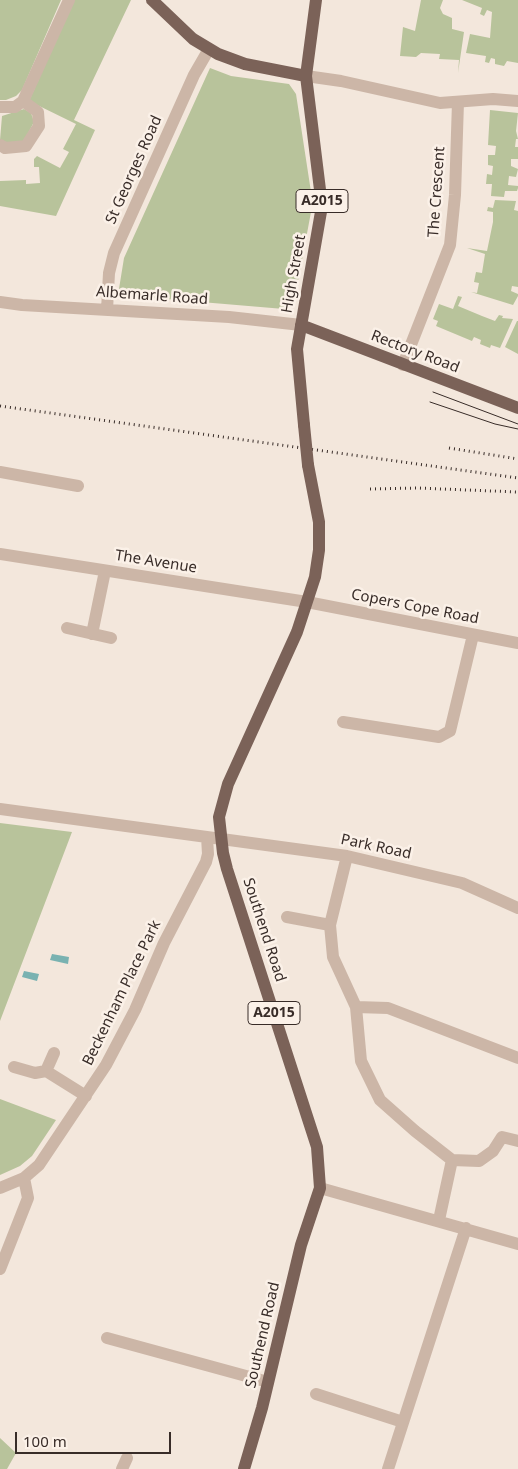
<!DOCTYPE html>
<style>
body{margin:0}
#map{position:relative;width:518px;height:1469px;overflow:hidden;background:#f3e7dc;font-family:"Noto Sans",sans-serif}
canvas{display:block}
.scale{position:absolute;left:15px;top:1432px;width:156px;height:22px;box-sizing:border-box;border:2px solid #382c28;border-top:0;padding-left:6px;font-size:15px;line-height:18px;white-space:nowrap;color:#382c28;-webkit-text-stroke:4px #fbf1e8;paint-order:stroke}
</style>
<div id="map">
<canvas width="518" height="1469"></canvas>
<div class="scale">100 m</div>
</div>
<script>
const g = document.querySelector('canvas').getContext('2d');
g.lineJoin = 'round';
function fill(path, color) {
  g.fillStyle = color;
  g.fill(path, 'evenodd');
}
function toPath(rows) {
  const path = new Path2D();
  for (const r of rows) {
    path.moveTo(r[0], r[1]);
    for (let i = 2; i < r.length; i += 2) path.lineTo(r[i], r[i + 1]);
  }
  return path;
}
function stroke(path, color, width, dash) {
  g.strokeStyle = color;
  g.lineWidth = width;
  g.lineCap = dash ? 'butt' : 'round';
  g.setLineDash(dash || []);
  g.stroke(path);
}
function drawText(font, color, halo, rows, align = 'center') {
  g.font = font + ' "Noto Sans",sans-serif';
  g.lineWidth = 5;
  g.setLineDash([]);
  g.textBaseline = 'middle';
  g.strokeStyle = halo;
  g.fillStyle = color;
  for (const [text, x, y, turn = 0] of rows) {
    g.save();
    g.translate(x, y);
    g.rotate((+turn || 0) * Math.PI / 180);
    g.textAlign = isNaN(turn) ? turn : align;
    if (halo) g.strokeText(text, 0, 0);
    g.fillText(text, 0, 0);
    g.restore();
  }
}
const green = toPath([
 [0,0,61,0,22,90,16,96,6,100,0,100],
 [74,0,131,0,74,120,95,130,56,216,0,206,0,181,26,180,26,184,40,183,39,167,34,167,34,159,37,156,60,168,69,152,63,149,76,124,29,101],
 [421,0,443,0,440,8,443,14,452,18,452,29,464,32,458,73,459,60,439,59,440,54,421,53,416,57,400,56,403,27,415,31],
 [462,0,518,0,518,63,507,61,504,66,495,64,495,59,491,58,489,63,485,62,486,56,466,53,470,34,490,38,492,12,487,10,484,16,480,14,482,8],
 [210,68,231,76,289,84,296,94,311,192,311,212,294,303,289,308,284,309,118,295,124,258],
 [24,109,31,113,34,122,24,141,4,143,0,140,2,116],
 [490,110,518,113,516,131,518,139,516,139,515,147,518,147,518,159,511,159,511,166,518,169,516,177,509,176,508,185,518,186,518,188,517,191,505,191,504,197,491,196,492,184,486,184,487,174,492,175,493,166,488,165,488,155,495,155,496,146,488,145],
 [495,200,516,201,514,210,518,211,518,287,512,286,511,291,518,294,518,296,513,305,471,292,477,293,479,283,474,282,476,272,482,273,485,254,467,248,487,251,493,222,493,212,487,211,488,207,493,208],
 [458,296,462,297,458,306,482,316,495,321,499,315,503,316,502,318,513,319,500,348,491,345,490,348,480,344,481,340,474,337,472,341,436,326,438,321,433,319,439,304,453,309],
 [517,321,518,321,518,354,505,347],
 [0,823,72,832,0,1021],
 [0,1099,56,1120,32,1156,20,1166,0,1175],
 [0,1438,16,1453,7,1469,0,1469]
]);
const water = toPath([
 [52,954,69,957,68,964,50,960],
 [24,971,39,974,37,981,22,977]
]);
const minor = toPath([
 [306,76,341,81,440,103,493,99,518,101],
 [0,107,15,107,23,101,69,0],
 [0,145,5,148,26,146,39,126,38,112,23,101],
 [0,302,22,305,229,317,301,325],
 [107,310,109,273,114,253,194,75,209,49],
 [403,365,450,245,455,195,458,102],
 [0,472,78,486],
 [0,554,307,602,518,643],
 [67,628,111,638],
 [92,634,105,571],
 [343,722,439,737,450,731,473,635],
 [0,809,347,856,462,883,518,908],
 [347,856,330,925,333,957,356,1007,361,1061,380,1100,415,1131,452,1160,479,1161,493,1151,502,1137,518,1141],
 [287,917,330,925],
 [356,1007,388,1008,518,1058],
 [14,1067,35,1073,46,1071,86,1096],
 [46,1071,54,1053],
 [0,1188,24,1178,39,1165,106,1065,135,1010,164,943,206,862,208,854,207,837],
 [320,1188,518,1244],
 [439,1220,452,1160],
 [0,1269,28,1198,24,1178],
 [107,1338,268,1382],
 [316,1394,403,1422],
 [122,1469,127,1458],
 [388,1469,466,1228]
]);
const major = toPath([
 [152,0,193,39,218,54,245,64,306,76],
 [301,325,518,408],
 [304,425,297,349,322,206,306,76,316,0],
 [244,1469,262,1408,301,1245,320,1188,317,1147,227,869,223,853,219,817,228,784,297,632,315,577,319,550,319,522,308,465]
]);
const tram = toPath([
 [433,392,518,424],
 [430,402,495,424,518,429]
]);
const rail = toPath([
 [0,406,518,478],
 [449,448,518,459],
 [370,489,417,488,518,492]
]);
const majorBridge = toPath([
 [304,425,308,465]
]);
const shields = [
 [322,201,52],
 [274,1013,52]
];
const shieldNames = [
 ["A2015",322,201],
 ["A2015",274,1013]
];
const streetNames = [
 ["St Georges Road",134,170,-66],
 ["The Crescent",437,192,-86],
 ["High Street",294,274,-80],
 ["Albemarle Road",152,296,4],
 ["Rectory Road",415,352,21],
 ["The Avenue",156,562,9],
 ["Copers Cope Road",415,607,11],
 ["Park Road",376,847,12],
 ["Southend Road",264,930,72],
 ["Beckenham Place Park",122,993,-64],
 ["Southend Road",263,1335,-77]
];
fill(green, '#b8c39b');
fill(water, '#79b2b1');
stroke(minor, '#ccb6a7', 12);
stroke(major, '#7b6258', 12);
stroke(tram, '#382c28', 1);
stroke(rail, '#382c28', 3, [1, 4]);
stroke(majorBridge, '#7b6258', 12);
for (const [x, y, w] of shields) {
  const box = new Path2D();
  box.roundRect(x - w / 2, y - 11.5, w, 23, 4);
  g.fillStyle = '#fbf1e8';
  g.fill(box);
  stroke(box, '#382c28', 1);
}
drawText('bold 14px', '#382c28', null, shieldNames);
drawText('15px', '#382c28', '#fbf1e8', streetNames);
</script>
